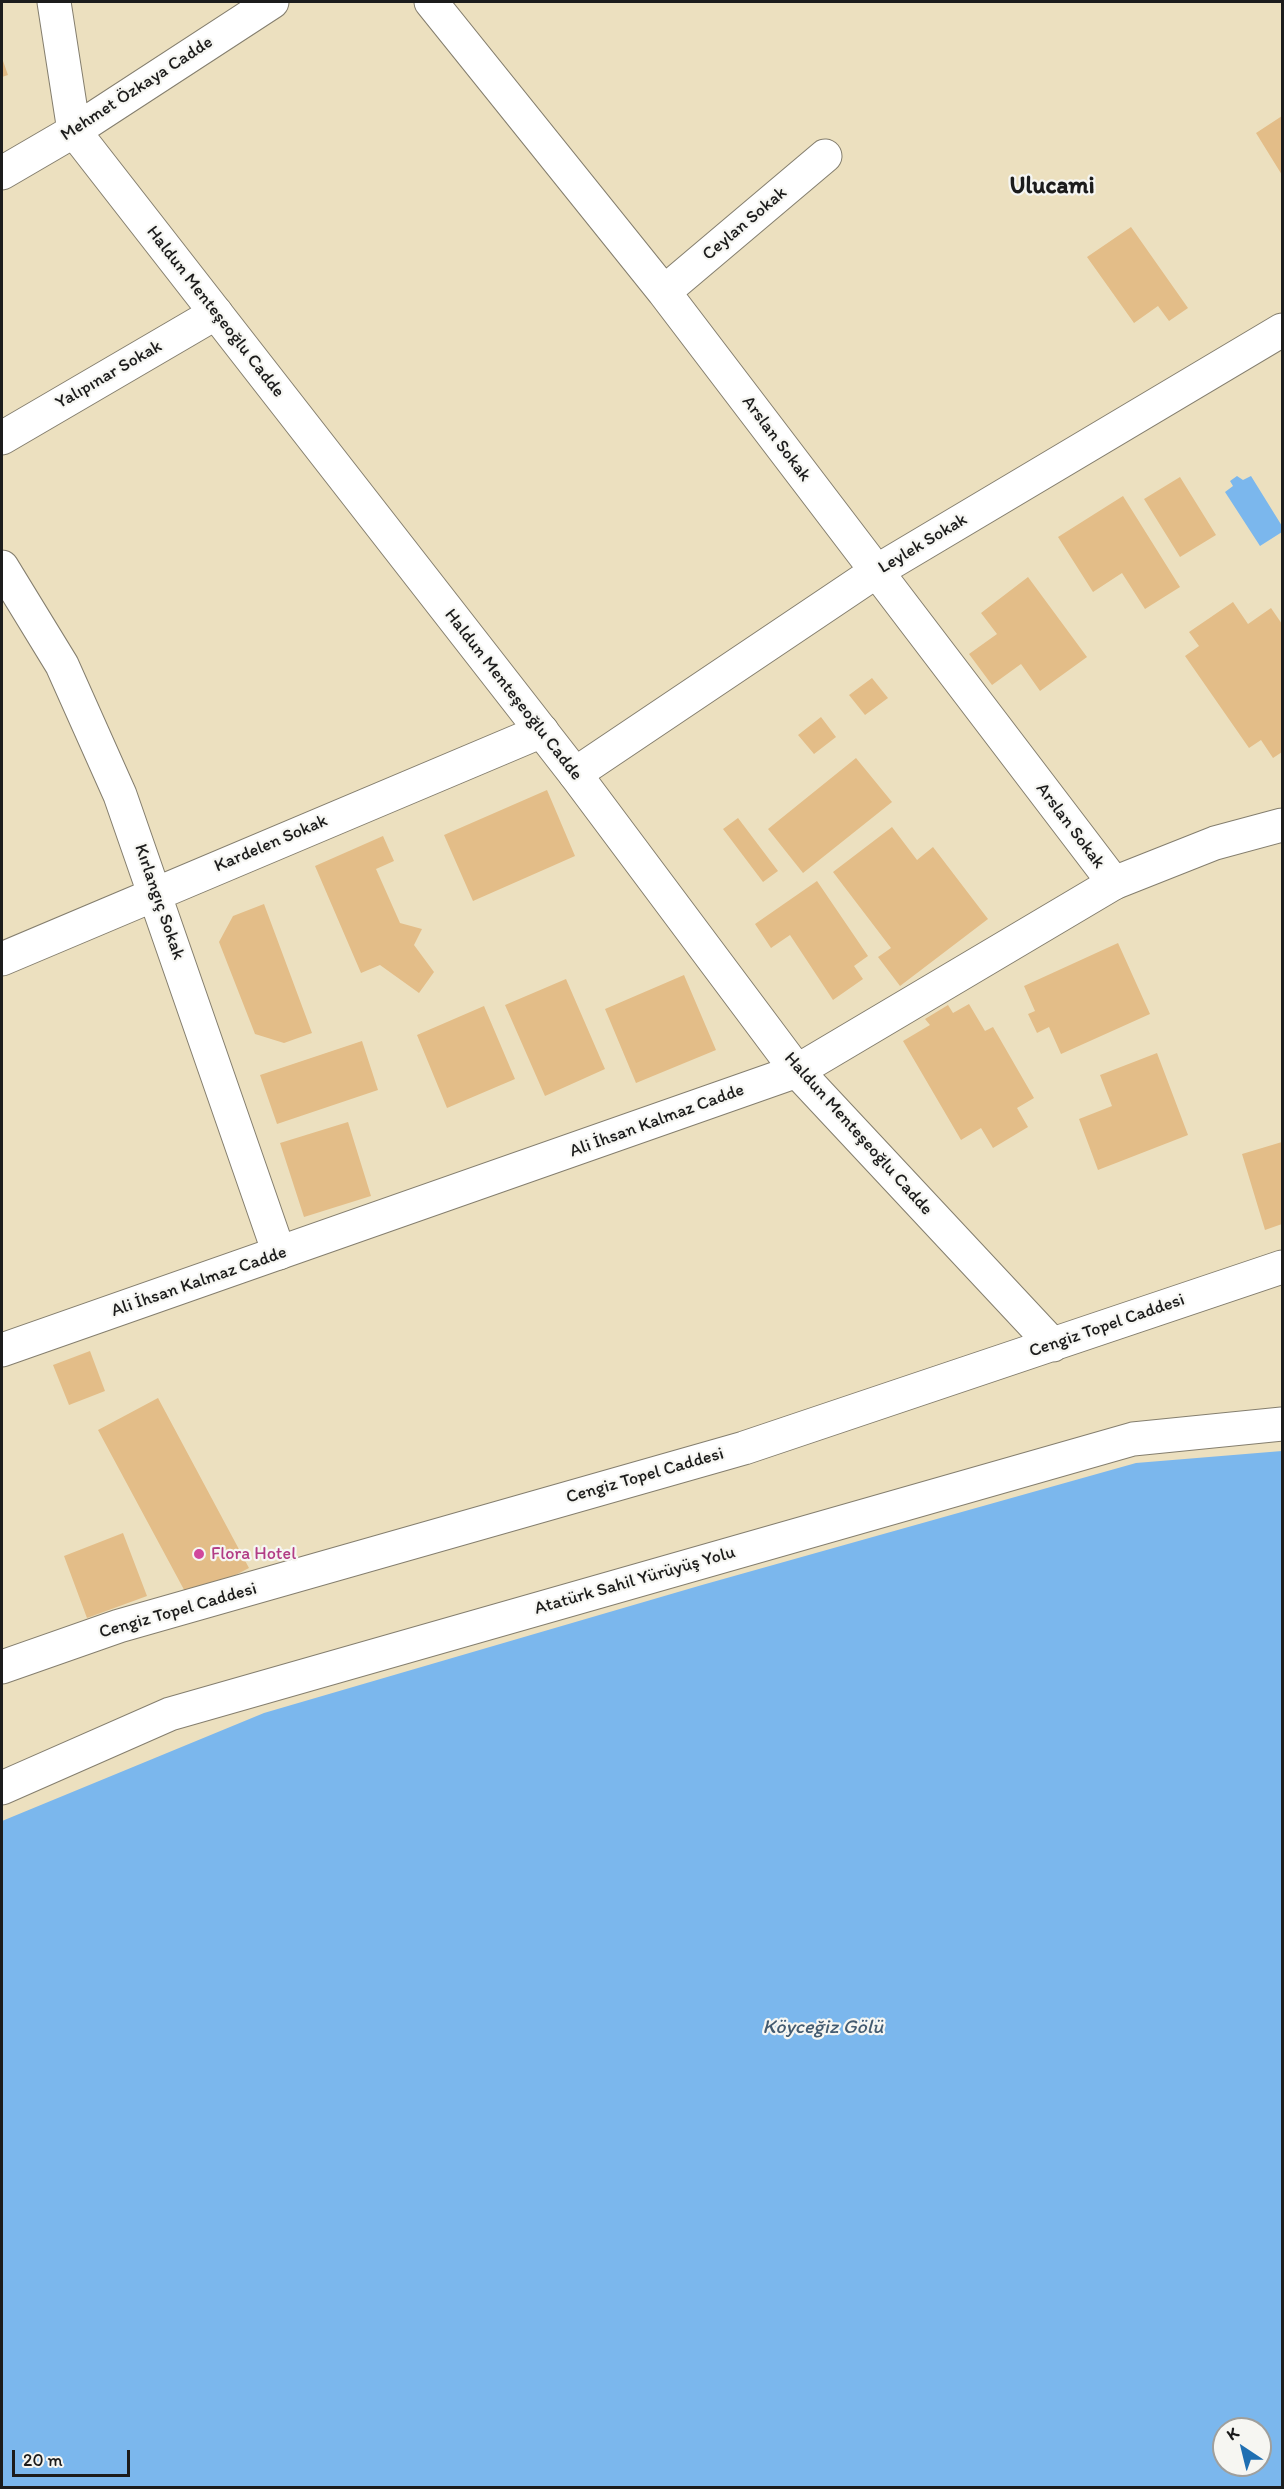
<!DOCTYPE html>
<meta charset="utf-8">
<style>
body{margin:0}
#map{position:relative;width:1284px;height:2489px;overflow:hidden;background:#ece0bf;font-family:Itim,sans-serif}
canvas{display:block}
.frame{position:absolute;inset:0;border:3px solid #1c1c1c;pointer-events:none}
.north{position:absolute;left:1212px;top:2417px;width:60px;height:60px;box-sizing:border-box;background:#f6f6f2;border:2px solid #9f9f9c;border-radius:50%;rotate:325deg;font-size:16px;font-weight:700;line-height:24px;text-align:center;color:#1c1c1c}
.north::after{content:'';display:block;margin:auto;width:21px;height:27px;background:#1f6fb2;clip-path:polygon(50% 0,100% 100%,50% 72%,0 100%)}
.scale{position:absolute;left:12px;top:2450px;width:118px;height:27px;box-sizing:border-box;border:3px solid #1c1c1c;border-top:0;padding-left:8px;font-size:18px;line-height:21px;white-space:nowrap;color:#1c1c1c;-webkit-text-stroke:4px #f6f6f2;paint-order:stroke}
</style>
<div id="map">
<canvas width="1284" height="2489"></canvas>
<div class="frame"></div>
<div class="north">K</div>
<div class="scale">20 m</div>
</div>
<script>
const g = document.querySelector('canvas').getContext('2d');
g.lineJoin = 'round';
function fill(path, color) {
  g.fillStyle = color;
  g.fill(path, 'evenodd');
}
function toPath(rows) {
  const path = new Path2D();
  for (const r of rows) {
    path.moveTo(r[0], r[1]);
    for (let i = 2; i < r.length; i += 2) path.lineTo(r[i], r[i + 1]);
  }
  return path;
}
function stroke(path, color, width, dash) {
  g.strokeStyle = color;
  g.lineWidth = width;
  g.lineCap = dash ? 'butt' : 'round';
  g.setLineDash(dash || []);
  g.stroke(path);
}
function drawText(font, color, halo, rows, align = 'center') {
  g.font = font + ' Itim,sans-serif';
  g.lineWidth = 4.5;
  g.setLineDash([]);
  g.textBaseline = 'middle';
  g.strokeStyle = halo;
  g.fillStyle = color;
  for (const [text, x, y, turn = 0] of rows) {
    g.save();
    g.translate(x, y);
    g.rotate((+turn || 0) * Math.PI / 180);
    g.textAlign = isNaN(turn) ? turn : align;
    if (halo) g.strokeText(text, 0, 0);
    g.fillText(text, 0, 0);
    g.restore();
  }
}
const water = toPath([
 [1237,476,1243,480,1251,476,1282,526,1282,532,1260,546,1225,492,1233,486,1230,481],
 [1282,1451,1282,2487,2,2487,2,1821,264,1713,702,1585,1136,1463],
 [1224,2429,1260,2429,1260,2465,1224,2465]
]);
const building = toPath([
 [2,58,8,75,2,77],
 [1282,116,1282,175,1256,133],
 [1131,227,1188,308,1169,321,1158,306,1134,323,1087,257],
 [1180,477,1216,535,1180,557,1144,499],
 [1123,496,1180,587,1145,609,1122,573,1093,592,1058,537],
 [1028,577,1087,657,1040,691,1021,664,992,685,969,654,997,634,981,613],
 [1233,602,1248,624,1271,608,1282,624,1282,752,1273,758,1261,740,1249,748,1185,656,1199,646,1189,632],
 [872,678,888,698,865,715,849,695],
 [821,717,836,737,814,754,798,735],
 [856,758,892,802,803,873,768,829],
 [547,790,575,856,473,901,444,835],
 [738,818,778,871,763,882,723,829],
 [892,827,917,860,933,847,988,919,900,986,878,957,891,948,833,872],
 [383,836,394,861,376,869,400,923,422,929,414,945,434,972,419,993,380,965,361,973,315,866],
 [817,881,868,956,854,966,863,979,833,1000,790,935,771,948,755,924],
 [264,904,312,1033,284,1043,255,1034,219,942,233,916],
 [1118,943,1150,1014,1061,1054,1049,1027,1037,1033,1028,1014,1035,1011,1024,986],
 [684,975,716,1050,636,1083,605,1009],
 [566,979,605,1069,545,1096,505,1005],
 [969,1004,985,1031,993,1027,1034,1098,1017,1108,1028,1127,993,1148,981,1128,961,1140,903,1041,930,1025,925,1019,948,1005,953,1013],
 [484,1006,515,1079,447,1108,417,1035],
 [362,1041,378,1090,277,1124,260,1075],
 [1157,1053,1188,1135,1098,1170,1079,1119,1112,1106,1100,1075],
 [348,1122,371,1196,304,1217,280,1143],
 [1282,1142,1282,1224,1265,1230,1242,1154],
 [90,1351,105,1391,69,1405,53,1365],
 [158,1398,249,1568,189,1599,98,1430],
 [123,1533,147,1596,87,1618,64,1556]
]);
const street = toPath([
 [431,2,664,292,1114,883],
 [664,292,825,156],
 [2,438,216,313],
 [2,567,62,665,120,795,279,1253],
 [575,774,877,571,1282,330],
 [2,959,542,731],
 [2,1788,170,1714,1133,1439,1282,1424]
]);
const secondary = toPath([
 [54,2,74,131,575,774,797,1071,1053,1345],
 [2,173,74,131,272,2],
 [2,1350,797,1071,1114,883,1215,843,1282,825],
 [2,1667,119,1626,744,1448,1282,1267]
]);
const markers = [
 [199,1554,6,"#d1479c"]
];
const streetNames = [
 ["Mehmet Özkaya Cadde",137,89,-33],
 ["Ceylan Sokak",745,224,-40],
 ["Haldun Menteşeoğlu Cadde",215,312,52],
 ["Yalıpınar Sokak",109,375,-30],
 ["Arslan Sokak",776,439,53],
 ["Leylek Sokak",923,544,-31],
 ["Haldun Menteşeoğlu Cadde",513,695,52],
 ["Arslan Sokak",1070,826,53],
 ["Kardelen Sokak",271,844,-23],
 ["Kırlangıç Sokak",159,902,71],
 ["Ali İhsan Kalmaz Cadde",657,1121,-20],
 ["Haldun Menteşeoğlu Cadde",858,1134,48],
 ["Ali İhsan Kalmaz Cadde",199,1282,-19],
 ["Cengiz Topel Caddesi",1107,1326,-19],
 ["Cengiz Topel Caddesi",645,1476,-16],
 ["Atatürk Sahil Yürüyüş Yolu",635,1581,-16],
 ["Cengiz Topel Caddesi",178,1611,-16]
];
const hotelNames = [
 ["Flora Hotel",211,1554]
];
const waterNames = [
 ["Köyceğiz Gölü",823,2028]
];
const districtNames = [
 ["Ulucami",1052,187]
];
fill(water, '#7bb7ed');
fill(building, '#e3bd88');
stroke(street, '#847e6e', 35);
stroke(secondary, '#847e6e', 35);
stroke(street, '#fff', 33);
stroke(secondary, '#fff', 33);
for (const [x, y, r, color] of markers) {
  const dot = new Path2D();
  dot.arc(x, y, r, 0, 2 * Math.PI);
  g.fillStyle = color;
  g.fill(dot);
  stroke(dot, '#f6f6f2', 2);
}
drawText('18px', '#1c1c1c', '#f6f6f2', streetNames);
drawText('18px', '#b23c85', '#f6f6f2', hotelNames, 'left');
drawText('italic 20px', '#425a70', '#f6f6f2', waterNames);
drawText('bold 24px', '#1c1c1c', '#f6f6f2', districtNames);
</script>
